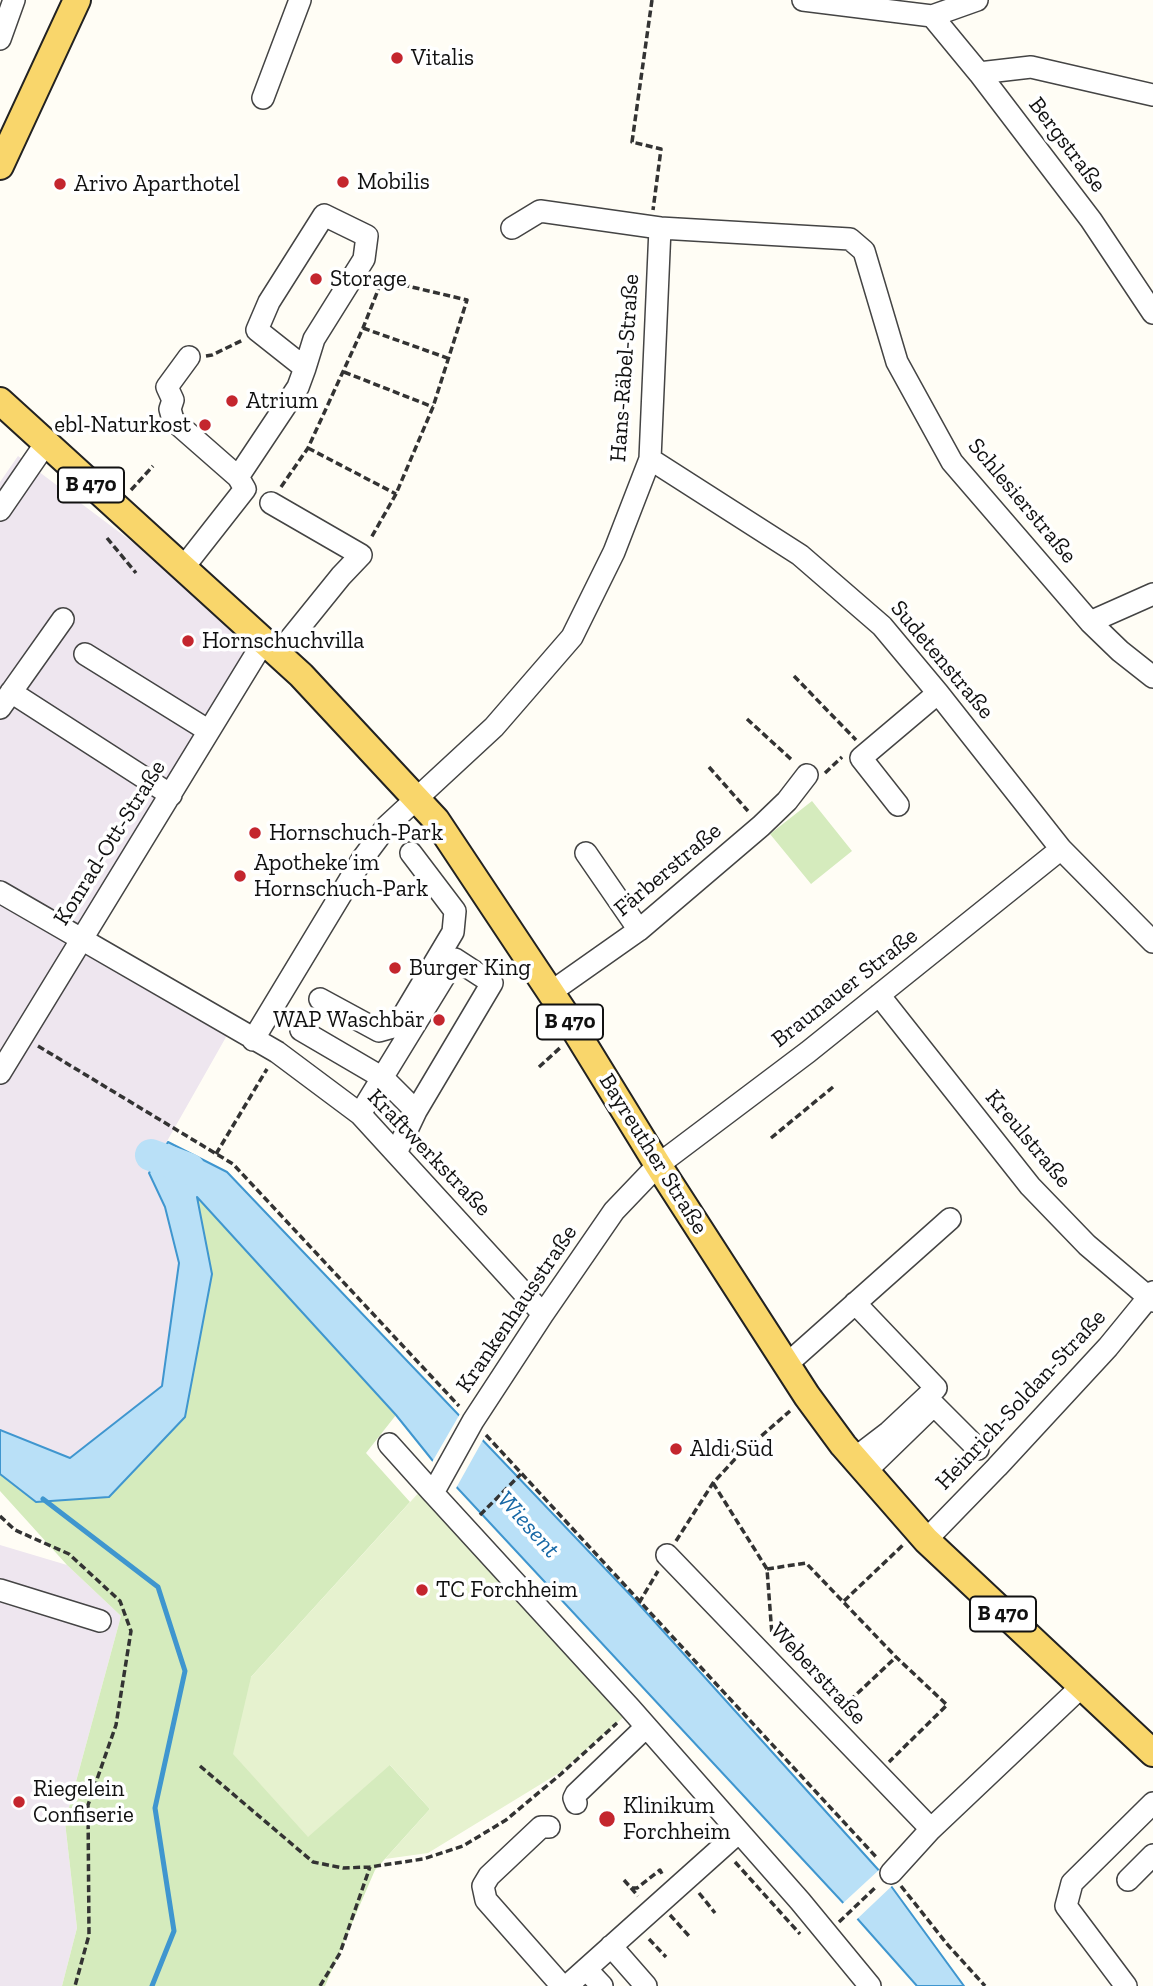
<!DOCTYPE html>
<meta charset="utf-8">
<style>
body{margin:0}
canvas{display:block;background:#fffdf5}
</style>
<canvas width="1153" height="1986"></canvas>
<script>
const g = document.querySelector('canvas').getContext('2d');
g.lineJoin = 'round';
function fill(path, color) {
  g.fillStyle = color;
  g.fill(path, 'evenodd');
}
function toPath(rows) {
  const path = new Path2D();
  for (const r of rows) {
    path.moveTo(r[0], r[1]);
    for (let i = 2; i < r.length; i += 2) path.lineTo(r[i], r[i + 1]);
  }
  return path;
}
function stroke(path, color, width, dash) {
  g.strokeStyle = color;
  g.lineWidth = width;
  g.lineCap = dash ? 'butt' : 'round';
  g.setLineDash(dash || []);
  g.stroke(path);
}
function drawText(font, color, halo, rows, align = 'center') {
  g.font = font + ' "Zilla Slab",serif';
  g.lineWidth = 7;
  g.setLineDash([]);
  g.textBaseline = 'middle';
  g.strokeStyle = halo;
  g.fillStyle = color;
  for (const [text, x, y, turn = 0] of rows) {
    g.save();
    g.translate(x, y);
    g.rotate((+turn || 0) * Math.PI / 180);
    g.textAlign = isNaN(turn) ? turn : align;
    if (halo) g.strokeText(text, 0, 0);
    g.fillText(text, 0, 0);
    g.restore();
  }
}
const industrial = toPath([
 [18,456,264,641,88,943,230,1030,149,1173,165,1207,179,1263,163,1386,70,1458,0,1430,0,482],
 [0,1545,67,1565,121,1616,65,1822,77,1928,62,1986,0,1986]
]);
const green = toPath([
 [812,801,852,851,811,884,770,834],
 [196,1196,396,1415,366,1453,410,1502,251,1677,389,1764,430,1809,375,1870,325,1986,62,1986,77,1928,65,1822,121,1616,67,1565,0,1491,0,1474,36,1502,185,1417,212,1274]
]);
const pitch = toPath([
 [422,1489,626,1715,559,1773,428,1853,385,1859,430,1809,390,1765,308,1837,233,1754,251,1677]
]);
const water = toPath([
 [168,1142,227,1172,636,1601,883,1875,964,1986,917,1986,847,1907,437,1466,396,1415,197,1197,212,1274,185,1417,109,1497,36,1502,0,1474,0,1430,70,1458,162,1386,179,1263,165,1207,149,1173,168,1142]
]);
const pier = toPath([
 [461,1412,484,1438,455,1490,431,1464],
 [880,1869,894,1884,855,1921,841,1905]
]);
const stream = toPath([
 [43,1499,158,1587,185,1671,155,1808,174,1931,152,1986]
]);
const river = toPath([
 [151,1155,189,1169]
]);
const path = toPath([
 [652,0,632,142,661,149,653,210],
 [363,328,450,359],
 [206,356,212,355,243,340],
 [344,372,433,407],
 [308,448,396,494],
 [281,487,308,448,363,328,382,280,467,300,433,407,396,494,371,538],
 [131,490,153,466],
 [107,538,136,573],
 [794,676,856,740],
 [747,719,793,761],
 [709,767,748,811],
 [825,773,842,757],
 [38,1046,233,1164,459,1406],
 [539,1067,561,1047],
 [771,1138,833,1087],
 [216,1154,267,1069],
 [486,1435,878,1859],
 [735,1449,732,1453,736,1458],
 [713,1483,767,1569,772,1635],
 [480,1515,521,1474],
 [0,1516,15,1530,69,1554,120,1601,131,1631,116,1725,88,1805,89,1935,75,1986],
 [676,1541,713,1483,736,1458,790,1411],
 [767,1569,806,1563,896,1657,947,1705,889,1762],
 [844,1601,903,1545],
 [639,1603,658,1571],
 [842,1708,896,1657],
 [200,1766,313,1862,343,1868,370,1867,423,1859,463,1846,506,1820,561,1774,617,1723],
 [735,1862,800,1934],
 [624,1880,638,1896],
 [901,1886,947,1944,985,1986],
 [632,1888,637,1888,660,1870,662,1874,661,1876],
 [699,1893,715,1913],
 [670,1915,689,1936],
 [839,1922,877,1886],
 [649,1939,666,1957],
 [320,1986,340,1953,370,1867]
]);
const minor = toPath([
 [803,0,932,16,977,0],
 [932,16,979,73,1091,220,1153,313],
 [0,39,14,0],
 [979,73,1031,67,1153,95],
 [263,98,300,0],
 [660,228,850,239,864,251,897,362,952,462,1090,622,1120,651,1153,677],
 [189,357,167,387,173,400,170,409,173,420,238,477],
 [650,459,800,555,882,626,938,693,1061,849,1153,942],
 [271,503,361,555,341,576,278,654],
 [0,510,46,443],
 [183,568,245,489,238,477,298,387,305,368,314,339,364,259,367,236,324,215,269,302,257,330,305,368],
 [1090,622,1153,594],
 [85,654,209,731],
 [11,692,171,795],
 [0,708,63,619],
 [898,805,861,758,938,693],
 [586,853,639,930],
 [0,892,277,1052,360,1114,543,1314],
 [551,992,639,930,761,826,787,801,807,775],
 [879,995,1030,1186,1087,1245,1153,1301],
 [320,999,379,1031,397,1026,453,932,455,911,411,853],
 [301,1030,383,1078,416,1111],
 [253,1040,363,858,387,826,494,727,572,637,614,552,650,459,660,228,540,211,512,228],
 [0,1073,264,641],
 [360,1114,455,959,492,983,416,1111,396,1153],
 [786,1365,950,1219],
 [389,1444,433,1493],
 [855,1458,889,1432,936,1388,855,1303],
 [866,1471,934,1405,978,1449],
 [926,1540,997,1467,1108,1347,1153,1292],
 [667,1555,931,1829],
 [0,1590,100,1621],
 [576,1803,574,1798,576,1794,646,1727],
 [549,1827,541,1827,489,1876,483,1886,486,1900,562,1986],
 [891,1873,931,1829,1081,1687],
 [1128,1880,1153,1855],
 [611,1946,646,1986],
 [586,1969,602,1986],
 [567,1986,739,1832],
 [870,1986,800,1901,630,1708,433,1493,473,1421,543,1314,614,1211,658,1165,808,1052,1061,849],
 [1126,1986,1066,1906,1072,1883,1153,1803]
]);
const major = toPath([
 [0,166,77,0],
 [0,401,301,675,436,820,567,1017,658,1165,807,1396,843,1445,926,1540,1153,1753]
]);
const markers = [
 [397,58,7,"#c4262e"],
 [343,182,7,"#c4262e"],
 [60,184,7,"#c4262e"],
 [316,279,7,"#c4262e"],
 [232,401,7,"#c4262e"],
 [205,425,7,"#c4262e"],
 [188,641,7,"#c4262e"],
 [255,833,7,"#c4262e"],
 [240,876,7,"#c4262e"],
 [395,968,7,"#c4262e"],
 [439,1020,7,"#c4262e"],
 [676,1449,7,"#c4262e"],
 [422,1590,7,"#c4262e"],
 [19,1802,7,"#c4262e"],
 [607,1819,9,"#c4262e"]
];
const shields = [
 [91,485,66],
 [570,1022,66],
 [1003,1614,66]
];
const shieldNames = [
 ["B 470",91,485],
 ["B 470",570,1022],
 ["B 470",1003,1614]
];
const poiNames = [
 ["Vitalis",411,58],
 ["Mobilis",357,182],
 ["Arivo Aparthotel",74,184],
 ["Storage",330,279],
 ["Atrium",246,401],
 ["ebl-Naturkost",191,425,"right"],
 ["Hornschuchvilla",202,641],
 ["Hornschuch-Park",269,833],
 ["Apotheke im",254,863],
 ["Hornschuch-Park",254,889],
 ["Burger King",409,968],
 ["WAP Waschbär",425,1020,"right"],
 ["Aldi Süd",690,1449],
 ["TC Forchheim",436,1590],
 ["Riegelein",33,1789],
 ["Confiserie",33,1815],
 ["Klinikum",623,1806],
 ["Forchheim",623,1832]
];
const streetNames = [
 ["Bergstraße",1067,145,53],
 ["Hans-Räbel-Straße",625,368,-86],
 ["Schlesierstraße",1022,501,50],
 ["Sudetenstraße",942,660,50],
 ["Konrad-Ott-Straße",110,843,-58],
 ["Färberstraße",668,870,-40],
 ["Braunauer Straße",845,988,-38],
 ["Kreulstraße",1028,1139,50],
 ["Kraftwerkstraße",429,1153,46],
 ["Bayreuther Straße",653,1154,58],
 ["Krankenhausstraße",517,1309,-56],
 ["Heinrich-Soldan-Straße",1021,1400,-47],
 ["Weberstraße",818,1674,47]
];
const waterNames = [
 ["Wiesent",528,1525,48]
];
fill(industrial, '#eee6ef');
fill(green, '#d5ebbd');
fill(pitch, '#e6f2cf');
fill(water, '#b9e0f7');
stroke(water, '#3f96cf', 2);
fill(pier, '#fffdf5');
stroke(stream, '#3f96cf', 5);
stroke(river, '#b9e0f7', 32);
stroke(minor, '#444', 24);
stroke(major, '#222', 30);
stroke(path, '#333', 3.5, [7, 3.5]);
stroke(minor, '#fff', 21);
stroke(major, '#f9d66b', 26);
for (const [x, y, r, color] of markers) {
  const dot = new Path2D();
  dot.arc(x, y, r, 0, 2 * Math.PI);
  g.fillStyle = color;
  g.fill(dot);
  stroke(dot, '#fff', 2.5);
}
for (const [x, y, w] of shields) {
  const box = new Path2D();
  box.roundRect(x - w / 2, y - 17.5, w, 35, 5);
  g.fillStyle = '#fff';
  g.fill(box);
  stroke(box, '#111', 2);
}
drawText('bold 21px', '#111', null, shieldNames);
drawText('23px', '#111', '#fff', poiNames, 'left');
drawText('23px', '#111', '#fff', streetNames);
drawText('italic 24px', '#1768a6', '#fff', waterNames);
</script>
